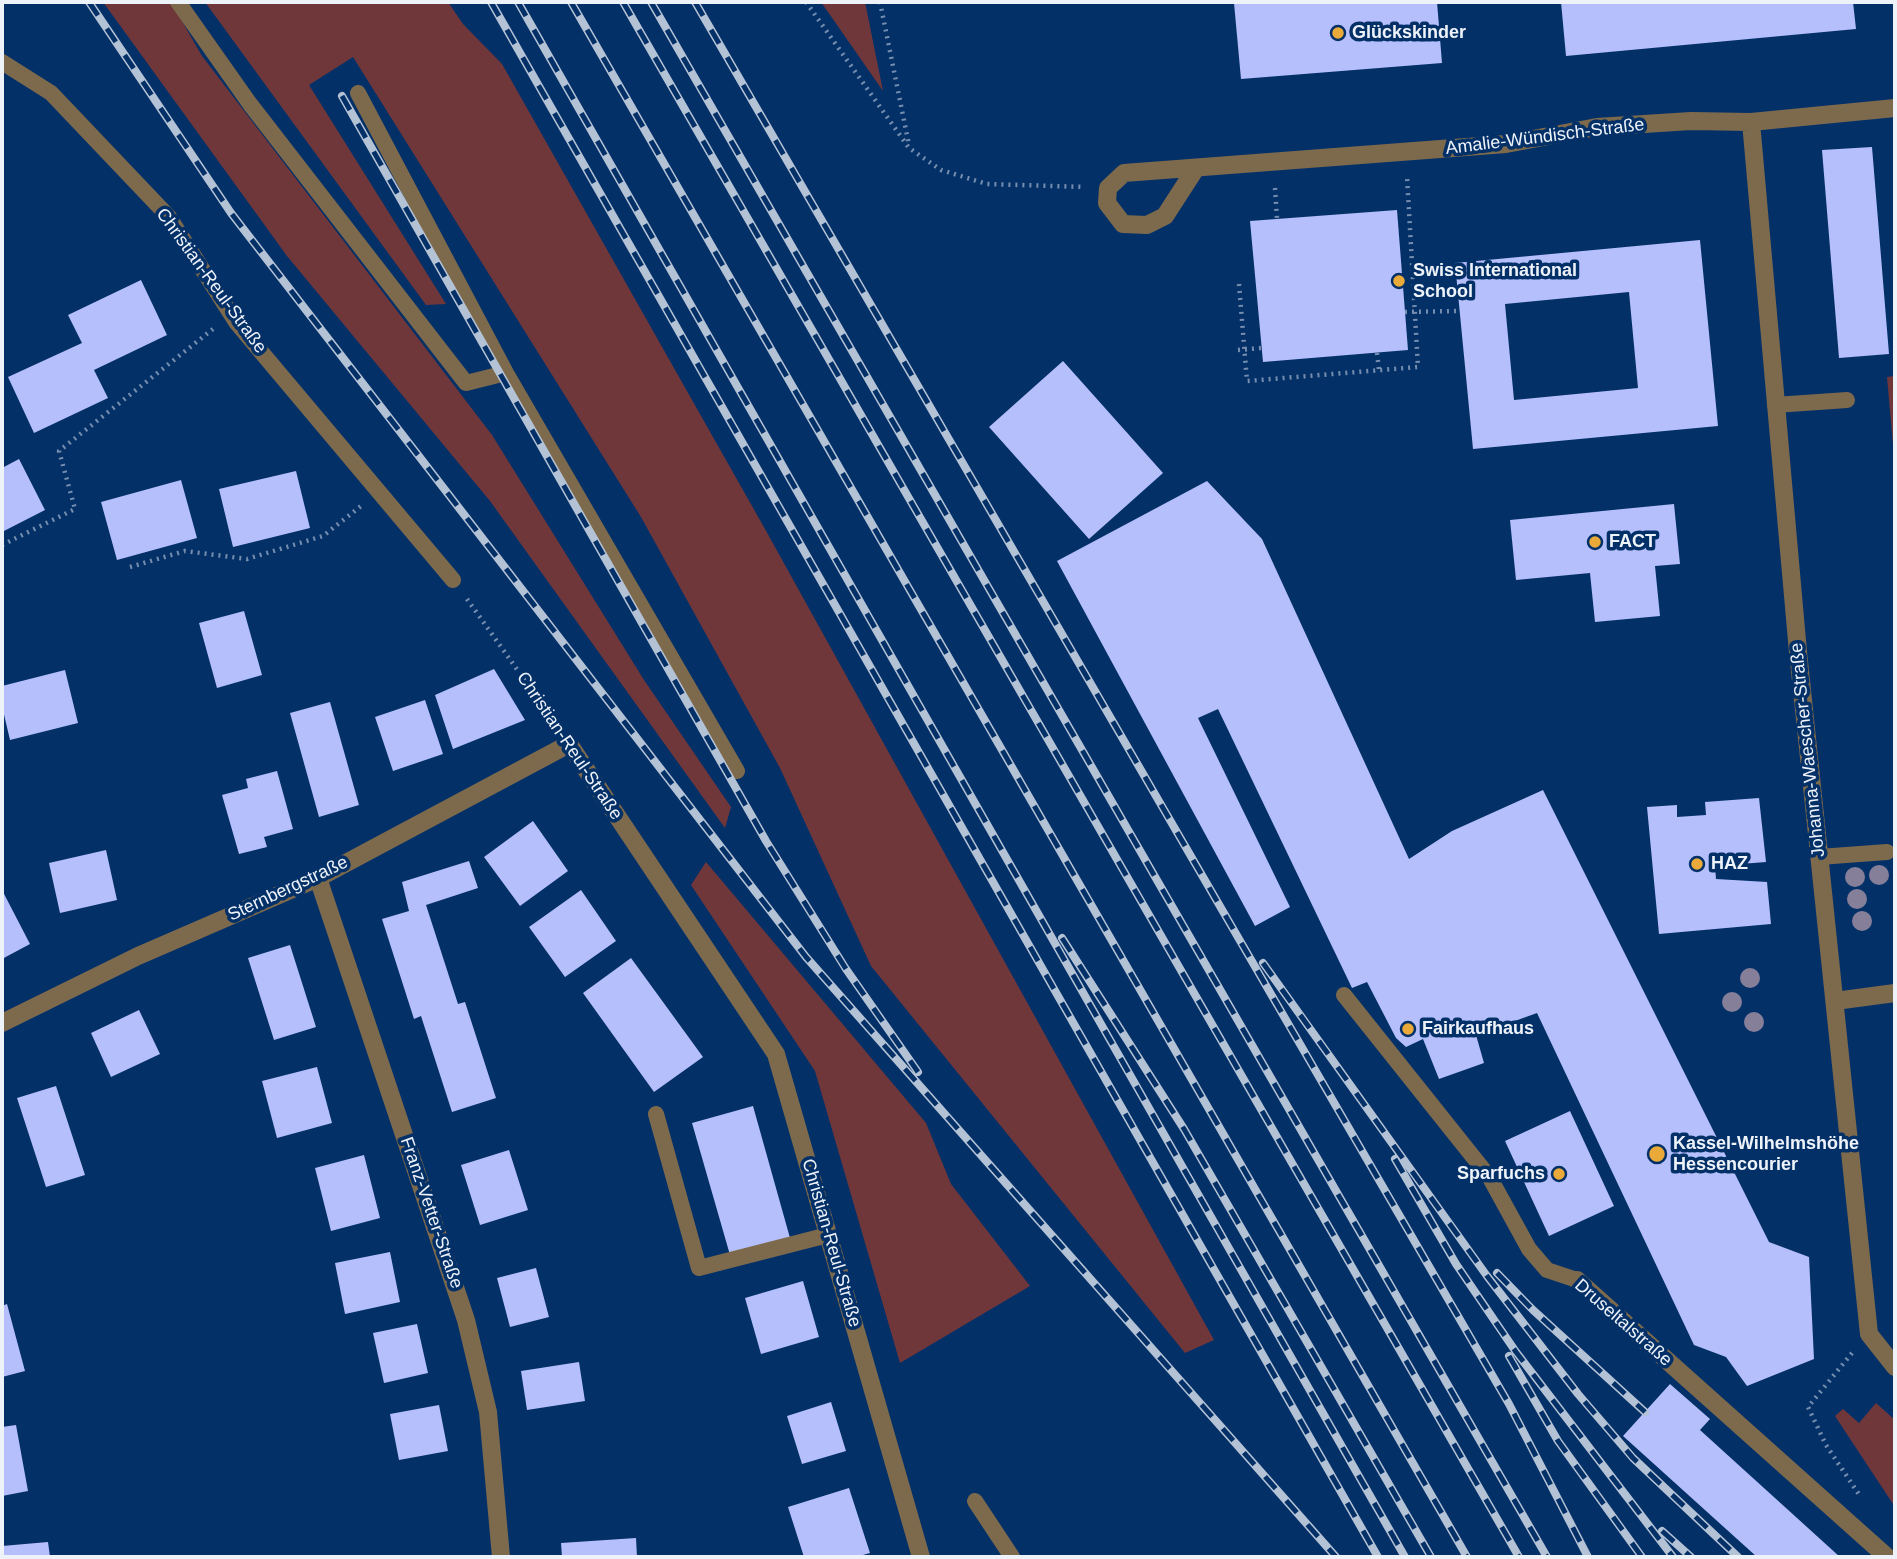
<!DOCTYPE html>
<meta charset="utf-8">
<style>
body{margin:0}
#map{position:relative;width:1897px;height:1559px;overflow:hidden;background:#043068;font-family:Helvetica,sans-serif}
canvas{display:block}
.frame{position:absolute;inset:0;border:4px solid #eef3fa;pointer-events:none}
</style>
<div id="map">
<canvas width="1897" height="1559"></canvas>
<div class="frame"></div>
</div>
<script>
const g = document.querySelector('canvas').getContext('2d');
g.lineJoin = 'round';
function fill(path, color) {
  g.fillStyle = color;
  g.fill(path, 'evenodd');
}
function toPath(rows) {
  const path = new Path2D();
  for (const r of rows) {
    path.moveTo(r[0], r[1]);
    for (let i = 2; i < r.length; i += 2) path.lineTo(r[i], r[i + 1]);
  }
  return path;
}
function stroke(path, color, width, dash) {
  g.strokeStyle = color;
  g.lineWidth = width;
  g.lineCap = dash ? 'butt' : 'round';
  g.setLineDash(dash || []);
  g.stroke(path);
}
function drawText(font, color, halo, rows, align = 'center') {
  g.font = font + ' Helvetica,sans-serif';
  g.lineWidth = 7;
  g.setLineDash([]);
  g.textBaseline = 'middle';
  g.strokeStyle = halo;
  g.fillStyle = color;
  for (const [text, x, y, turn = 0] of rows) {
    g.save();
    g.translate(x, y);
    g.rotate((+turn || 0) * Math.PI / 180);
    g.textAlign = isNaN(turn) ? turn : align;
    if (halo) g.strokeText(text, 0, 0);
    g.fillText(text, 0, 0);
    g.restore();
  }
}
const green = toPath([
 [103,2,171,2,202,56,492,435,644,680,731,807,725,828,490,501,287,256],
 [205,2,448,2,463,24,502,64,765,529,1214,1340,1185,1353,871,966,780,768,641,517,353,57,309,85,446,304,426,305],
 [821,2,865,2,883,91],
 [1895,376,1895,467,1887,377],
 [706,862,926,1123,951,1184,1030,1286,900,1363,815,1071,691,885],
 [1876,1403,1895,1420,1895,1507,1835,1416,1843,1409,1859,1423]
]);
const building = toPath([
 [1254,2,1437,2,1442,63,1241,79,1234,3],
 [1561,2,1853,2,1856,29,1566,56],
 [1872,147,1889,354,1839,358,1822,150],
 [1397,210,1408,350,1263,362,1250,221],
 [1700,240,1718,426,1473,449,1455,263],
 [1629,292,1638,388,1514,400,1505,304],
 [141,280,167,335,94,370,108,398,34,433,8,377,82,343,68,315],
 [1063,361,1163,473,1089,539,989,427],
 [19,459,45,510,2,532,2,468],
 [296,471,310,528,233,547,219,489],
 [181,480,197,538,117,560,101,502],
 [1207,481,1262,539,1409,859,1452,831,1543,790,1769,1242,1809,1257,1814,1359,1747,1386,1726,1357,1694,1345,1537,1013,1476,1035,1484,1063,1439,1079,1423,1039,1406,1047,1396,1038,1367,982,1352,988,1218,709,1198,718,1290,907,1255,926,1057,561],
 [1674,504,1680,564,1655,566,1660,616,1595,622,1590,573,1516,580,1510,520],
 [244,611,262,675,217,688,199,623],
 [494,669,525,720,453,749,435,695],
 [65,670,78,723,10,740,2,706,2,686],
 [425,700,443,754,393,771,375,717],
 [330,702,359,805,319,817,290,713],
 [277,771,293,829,264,837,267,847,239,854,222,795,248,788,246,779],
 [1759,798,1766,862,1715,866,1716,879,1767,882,1771,924,1659,934,1647,807,1677,805,1677,817,1706,815,1705,802],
 [533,821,568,871,520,906,484,857],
 [106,850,117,900,60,913,49,863],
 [469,861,478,888,426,905,458,1004,465,1002,496,1098,452,1112,421,1016,414,1019,382,919,409,911,402,882],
 [2,890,30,944,2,959],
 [581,890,616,941,565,977,529,927],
 [290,945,316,1027,274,1040,248,958],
 [631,958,703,1057,654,1092,583,993],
 [139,1010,160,1054,111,1077,91,1033],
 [317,1067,332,1123,277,1138,262,1081],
 [56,1086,85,1175,46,1187,17,1098],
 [753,1106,790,1238,730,1255,692,1123],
 [1570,1111,1614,1206,1549,1236,1505,1141],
 [509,1150,528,1210,480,1225,461,1165],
 [364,1155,380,1218,331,1231,315,1168],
 [390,1252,400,1302,345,1314,335,1263],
 [536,1268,549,1317,510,1327,497,1278],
 [803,1281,819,1337,761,1354,745,1298],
 [7,1304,25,1371,2,1377,2,1306],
 [417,1324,428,1373,384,1383,373,1333],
 [579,1362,585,1401,527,1410,521,1371],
 [1670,1384,1710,1419,1700,1430,1840,1557,1757,1557,1623,1436],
 [831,1402,846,1451,802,1464,787,1416],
 [439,1405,448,1451,399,1460,390,1414],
 [16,1425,28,1491,2,1496,2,1427],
 [849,1488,870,1553,856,1557,804,1557,788,1507],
 [636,1538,637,1557,562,1557,561,1543],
 [48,1542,50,1557,2,1557,2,1546]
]);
const path = toPath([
 [806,2,909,148,941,170,987,184,1085,187],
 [880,2,909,145],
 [1275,188,1277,219],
 [1239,284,1247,381,1418,367,1407,177],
 [1405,312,1460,311],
 [1238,350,1262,348],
 [1377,353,1379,370],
 [2,545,75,509,59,451,213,329],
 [130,567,185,551,247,559,323,536,361,506],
 [467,599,555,723],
 [1852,1353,1808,1407,1826,1445,1860,1496]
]);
const lane = toPath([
 [178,2,250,104,466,383,506,373,737,771],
 [2,62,51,93,169,217,236,322,453,580],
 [358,93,506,373],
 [1775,405,1847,400],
 [1819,857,1887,852],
 [1344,995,1490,1178,1529,1249,1547,1270,1577,1280],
 [656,1114,699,1268,828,1235],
 [975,1501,1012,1557]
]);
const street = toPath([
 [1751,122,1798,652,1869,1334,1895,1367],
 [1196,168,1165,216,1147,225,1123,224,1107,203,1108,188,1124,173,1506,144,1597,127,1691,121,1751,122,1895,108],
 [318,878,466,1320,488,1412,501,1557],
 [1835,1001,1895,993],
 [2,1023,138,956,318,878,569,744,776,1054,921,1557],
 [1577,1280,1887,1557]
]);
const rail = toPath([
 [89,2,231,213,806,957,1336,1557],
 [491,2,1378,1557],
 [518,2,1405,1557],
 [571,2,1467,1557],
 [623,2,1519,1557],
 [651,2,1547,1557],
 [695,2,1509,1404,1588,1557],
 [342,96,766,841,846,969,918,1072],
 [1062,938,1184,1129,1431,1557],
 [1263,963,1487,1276,1578,1394,1633,1458,1738,1557],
 [1395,1159,1456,1264,1516,1352,1673,1557],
 [1497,1273,1533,1310,1645,1412],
 [1509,1356,1558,1441,1642,1557],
 [1662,1531,1691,1557]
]);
const trees = [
 [1879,875],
 [1855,877],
 [1857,899],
 [1862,921],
 [1750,978],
 [1732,1002],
 [1754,1022]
];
const markers = [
 [1338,33,7,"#eaaa39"],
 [1399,281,7,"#eaaa39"],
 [1595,542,7,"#eaaa39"],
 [1697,864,7,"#eaaa39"],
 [1408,1029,7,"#eaaa39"],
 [1657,1154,9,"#eaaa39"],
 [1559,1174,7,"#eaaa39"]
];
const poiNames = [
 ["Glückskinder",1352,33],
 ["Swiss International",1413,271],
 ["School",1413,292],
 ["FACT",1609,542],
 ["HAZ",1711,864],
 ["Fairkaufhaus",1422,1029],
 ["Kassel-Wilhelmshöhe",1673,1144],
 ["Hessencourier",1673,1165],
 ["Sparfuchs",1545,1174,"right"]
];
const streetNames = [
 ["Amalie-Wündisch-Straße",1545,137,-7],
 ["Christian-Reul-Straße",211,281,54],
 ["Christian-Reul-Straße",569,746,56],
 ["Johanna-Waescher-Straße",1808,750,-96],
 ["Sternbergstraße",288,889,-25],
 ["Franz-Vetter-Straße",431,1213,71],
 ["Christian-Reul-Straße",831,1243,74],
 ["Druseltalstraße",1623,1323,41]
];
fill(green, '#70373b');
fill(building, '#b5bffc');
stroke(path, '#758eaf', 4.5, [2, 5]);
stroke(lane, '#7d6a4d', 16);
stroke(street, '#7d6a4d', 18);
stroke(rail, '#b4c2d6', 8);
stroke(rail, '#043068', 5, [16]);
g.fillStyle = '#867f99';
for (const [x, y] of trees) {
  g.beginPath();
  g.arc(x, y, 10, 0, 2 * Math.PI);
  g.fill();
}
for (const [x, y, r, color] of markers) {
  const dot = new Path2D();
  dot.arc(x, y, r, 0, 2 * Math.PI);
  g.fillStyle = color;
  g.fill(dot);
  stroke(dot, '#043068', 2.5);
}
drawText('bold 18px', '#eef3fa', '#043068', poiNames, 'left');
drawText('18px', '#eef3fa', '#043068', streetNames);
</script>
